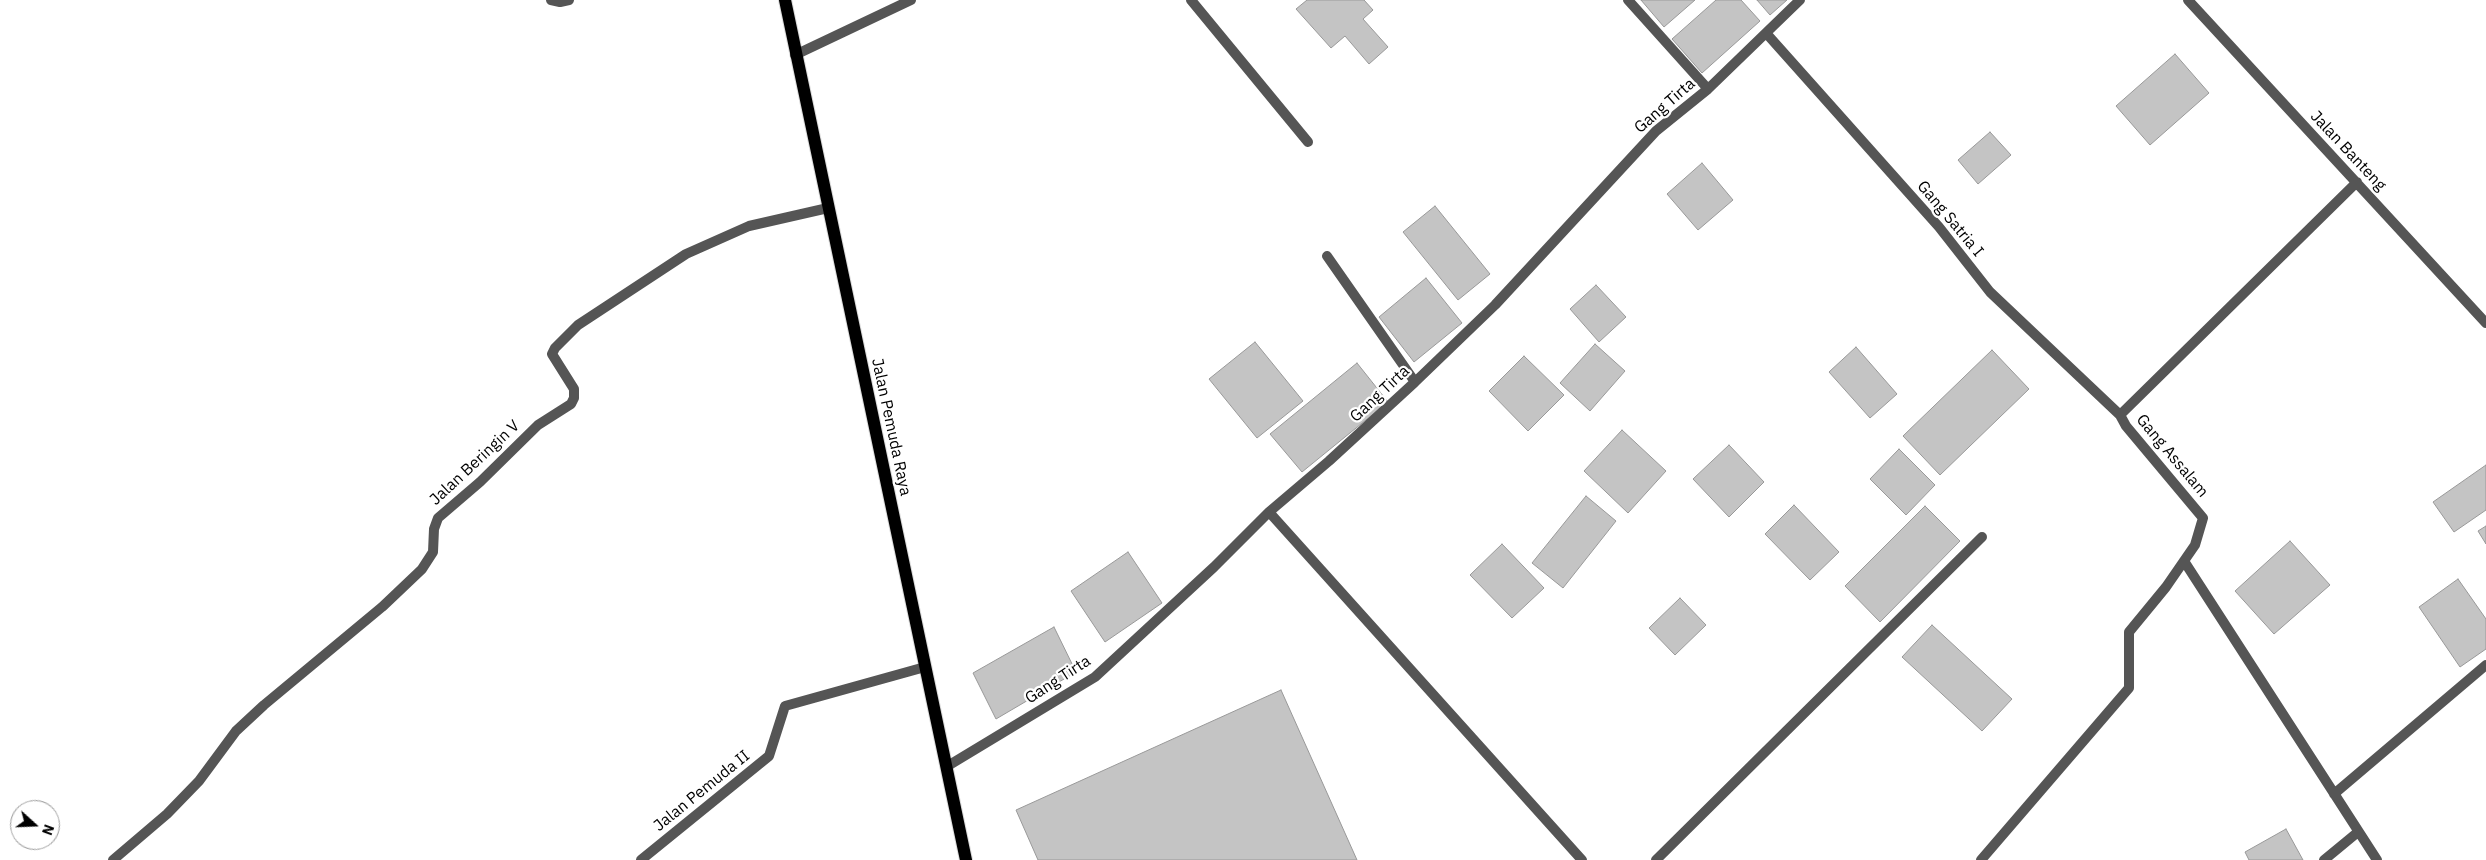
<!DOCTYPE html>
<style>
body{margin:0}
#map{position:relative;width:2486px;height:860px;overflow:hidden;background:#fff;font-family:"IBM Plex Sans",sans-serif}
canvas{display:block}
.north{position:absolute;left:10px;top:800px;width:50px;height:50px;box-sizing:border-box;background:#fff;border:1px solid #999;border-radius:50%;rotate:110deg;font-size:14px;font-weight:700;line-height:20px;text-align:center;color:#000}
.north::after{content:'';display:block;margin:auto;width:18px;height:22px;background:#000;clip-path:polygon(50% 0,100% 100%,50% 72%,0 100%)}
</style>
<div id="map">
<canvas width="2486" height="860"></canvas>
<div class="north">N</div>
</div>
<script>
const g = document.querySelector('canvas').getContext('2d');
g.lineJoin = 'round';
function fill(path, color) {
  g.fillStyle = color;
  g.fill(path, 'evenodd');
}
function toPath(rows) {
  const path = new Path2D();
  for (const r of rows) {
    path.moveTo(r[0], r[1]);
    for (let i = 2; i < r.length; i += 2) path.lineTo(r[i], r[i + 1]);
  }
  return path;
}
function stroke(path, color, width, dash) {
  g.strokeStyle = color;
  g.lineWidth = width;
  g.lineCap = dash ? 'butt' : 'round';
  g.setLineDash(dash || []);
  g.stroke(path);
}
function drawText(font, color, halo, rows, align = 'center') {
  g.font = font + ' "IBM Plex Sans",sans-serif';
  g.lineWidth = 4.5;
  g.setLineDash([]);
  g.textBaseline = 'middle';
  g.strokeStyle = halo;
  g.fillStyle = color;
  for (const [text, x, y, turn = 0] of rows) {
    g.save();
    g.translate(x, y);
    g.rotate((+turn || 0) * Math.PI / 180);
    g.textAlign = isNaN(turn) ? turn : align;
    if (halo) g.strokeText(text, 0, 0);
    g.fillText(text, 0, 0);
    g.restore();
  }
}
const building = toPath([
 [1307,0,1364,0,1373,10,1363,19,1388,47,1369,64,1345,36,1331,48,1296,9,1307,0],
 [1641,0,1695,0,1664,27,1641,0],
 [1716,0,1741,0,1760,21,1702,73,1672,39,1716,0],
 [1757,0,1787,0,1770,15,1757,0],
 [2175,54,2209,93,2150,145,2116,106,2175,54],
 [1990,132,2011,155,1978,184,1958,160,1990,132],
 [1702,163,1733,200,1698,230,1667,194,1702,163],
 [1435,206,1490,274,1458,300,1403,232,1435,206],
 [1426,278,1462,323,1414,362,1379,317,1426,278],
 [1596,285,1626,317,1599,342,1570,309,1596,285],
 [1255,342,1303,401,1257,438,1209,379,1255,342],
 [1595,344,1625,371,1590,411,1560,383,1595,344],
 [1856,347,1897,394,1870,418,1829,372,1856,347],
 [1992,350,2029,389,1940,475,1903,436,1992,350],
 [1524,356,1564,395,1528,431,1489,391,1524,356],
 [1357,363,1388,402,1302,472,1270,434,1357,363],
 [1622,430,1666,471,1628,513,1584,471,1622,430],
 [1729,445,1764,482,1729,517,1693,479,1729,445],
 [1899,449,1935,485,1906,515,1870,479,1899,449],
 [2486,465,2486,510,2454,532,2433,502,2486,465],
 [1586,496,1616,521,1563,588,1532,563,1586,496],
 [1794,505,1839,552,1810,580,1765,534,1794,505],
 [1925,506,1960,541,1880,622,1845,586,1925,506],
 [2486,526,2486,544,2478,531,2486,526],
 [2290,541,2330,585,2274,634,2235,591,2290,541],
 [1502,544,1544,588,1512,618,1470,575,1502,544],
 [1128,552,1162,603,1105,642,1071,591,1128,552],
 [2458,579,2486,619,2486,649,2460,667,2419,607,2458,579],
 [1680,598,1706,625,1675,655,1649,628,1680,598],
 [1932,625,2012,699,1982,731,1902,657,1932,625],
 [1054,627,1076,672,996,719,973,673,1054,627],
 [1281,690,1357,860,1038,860,1016,810,1281,690],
 [2286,829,2303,860,2249,860,2245,852,2286,829]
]);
const service = toPath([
 [551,0,560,2,569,0]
]);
const minor = toPath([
 [1191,0,1308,142],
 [1628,0,1708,89],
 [2188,0,2486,323],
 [1766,33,1939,227,1990,292,2120,415],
 [795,55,911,0],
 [1327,256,1415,382],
 [1269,512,1582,860],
 [2184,561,2377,860],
 [946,767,1095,677,1214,567,1269,512,1329,461,1415,382,1495,305,1656,131,1708,89,1800,0],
 [2334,794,2486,665],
 [113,860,167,814,199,781,236,731,264,705,382,607,422,569,433,552,434,529,438,518,480,482,538,425,571,404,574,398,574,389,552,354,555,348,578,325,686,254,749,226,828,208],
 [641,860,769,756,785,706,925,667],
 [1656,860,1982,537],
 [1981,860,2129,688,2129,632,2166,587,2195,545,2203,518,2126,426,2120,415,2357,182],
 [2324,860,2358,832]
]);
const primary = toPath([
 [785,0,966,860]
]);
const streetNames = [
 ["Gang Tirta",1665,106,-41],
 ["Jalan Banteng",2348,151,47],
 ["Gang Satria I",1950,219,50],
 ["Gang Tirta",1380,394,-43],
 ["Jalan Pemuda Raya",891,427,78],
 ["Gang Assalam",2172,456,50],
 ["Jalan Beringin V",475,463,-43],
 ["Gang Tirta",1058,680,-33],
 ["Jalan Pemuda II",702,791,-39]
];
fill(building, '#c4c4c4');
stroke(building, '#999', 1);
stroke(primary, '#dbdbdb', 14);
stroke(service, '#555', 10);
stroke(minor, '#555', 10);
stroke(primary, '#000', 12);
drawText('16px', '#000', '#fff', streetNames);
</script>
